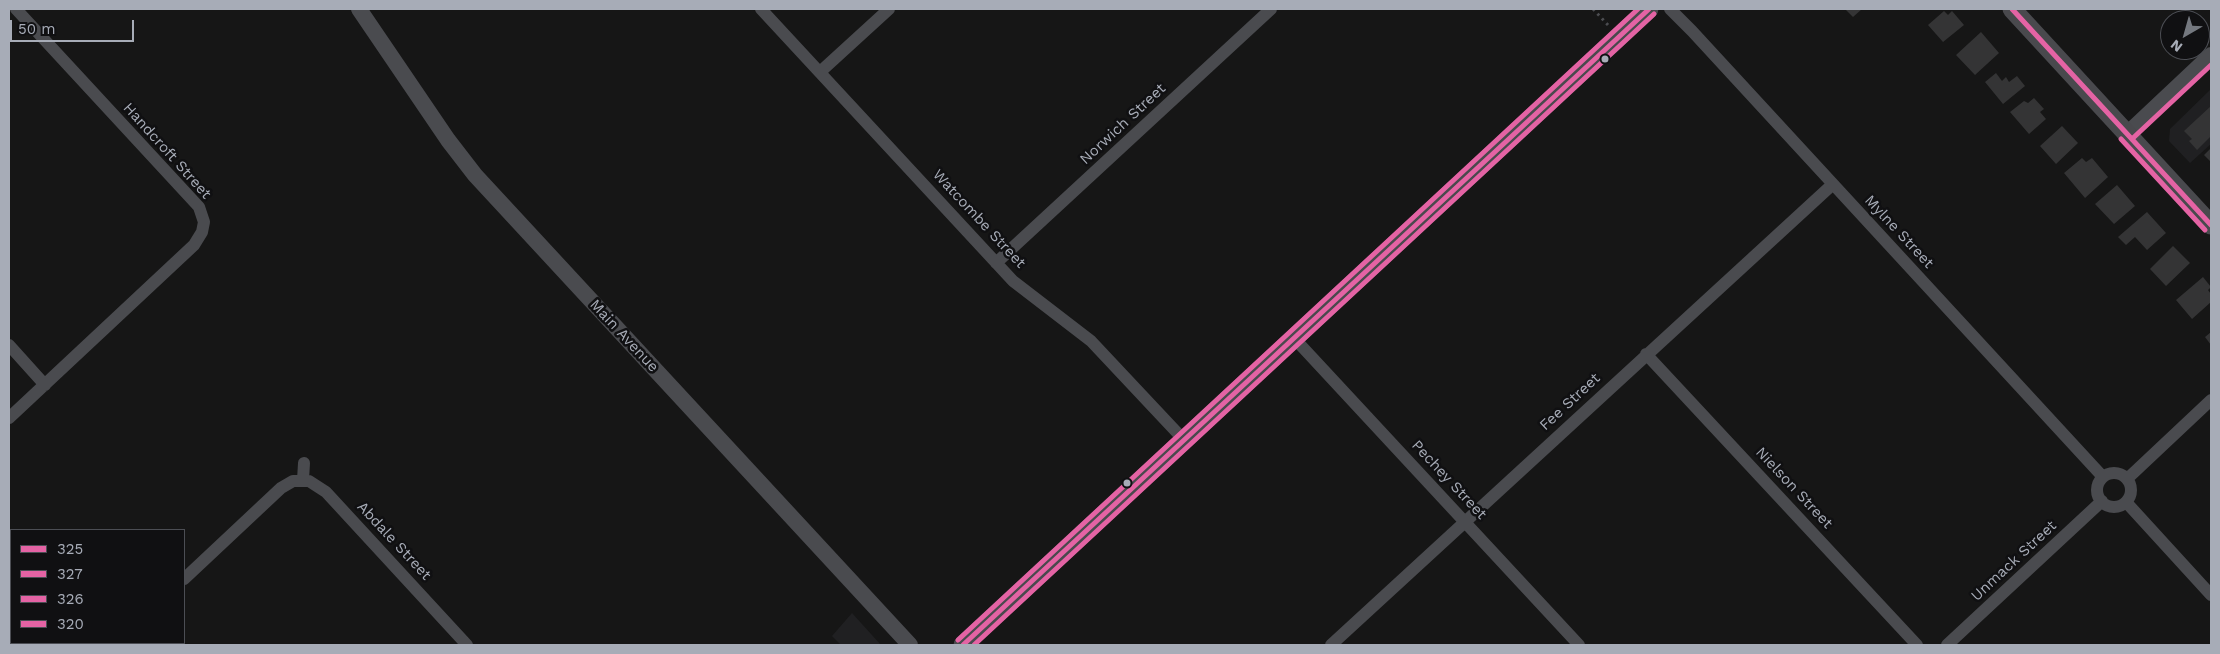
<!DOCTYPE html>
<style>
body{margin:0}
#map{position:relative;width:2220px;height:654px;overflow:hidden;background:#161616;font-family:"Work Sans",sans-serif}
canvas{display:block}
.frame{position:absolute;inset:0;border:10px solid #a7acb7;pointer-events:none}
.legend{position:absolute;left:10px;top:529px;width:175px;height:115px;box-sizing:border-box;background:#101012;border:1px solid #4c4e54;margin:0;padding:6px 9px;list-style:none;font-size:15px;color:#a7acb7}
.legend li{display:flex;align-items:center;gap:10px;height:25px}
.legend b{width:25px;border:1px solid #4c4e54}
.north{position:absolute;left:2160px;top:10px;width:50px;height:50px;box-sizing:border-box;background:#101012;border:1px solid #4c4e54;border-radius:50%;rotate:218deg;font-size:14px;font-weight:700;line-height:20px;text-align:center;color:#a7acb7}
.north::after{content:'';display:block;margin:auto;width:18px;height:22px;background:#74787f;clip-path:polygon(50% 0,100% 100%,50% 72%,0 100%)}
.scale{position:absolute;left:10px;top:20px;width:124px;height:22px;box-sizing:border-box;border:2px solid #a7acb7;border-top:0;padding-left:6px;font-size:15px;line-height:18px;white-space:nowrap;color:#a7acb7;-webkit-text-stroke:4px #101012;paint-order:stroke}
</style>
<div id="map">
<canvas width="2220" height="654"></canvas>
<div class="frame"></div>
<ul class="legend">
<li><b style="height:6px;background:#e463a4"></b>325</li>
<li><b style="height:6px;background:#e463a4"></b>327</li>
<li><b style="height:6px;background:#e463a4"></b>326</li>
<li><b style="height:6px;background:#e463a4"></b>320</li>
</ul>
<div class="north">N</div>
<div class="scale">50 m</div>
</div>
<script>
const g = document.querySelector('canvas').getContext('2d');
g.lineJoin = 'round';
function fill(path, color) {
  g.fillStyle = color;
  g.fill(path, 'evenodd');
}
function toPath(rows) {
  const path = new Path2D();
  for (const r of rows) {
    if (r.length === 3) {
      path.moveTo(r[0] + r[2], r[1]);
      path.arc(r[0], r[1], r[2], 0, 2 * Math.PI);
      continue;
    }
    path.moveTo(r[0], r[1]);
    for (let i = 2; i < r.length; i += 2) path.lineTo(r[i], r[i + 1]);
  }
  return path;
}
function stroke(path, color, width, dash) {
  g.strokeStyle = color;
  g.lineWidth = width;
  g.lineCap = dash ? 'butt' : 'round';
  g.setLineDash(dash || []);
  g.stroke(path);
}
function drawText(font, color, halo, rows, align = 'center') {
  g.font = font + ' "Work Sans",sans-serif';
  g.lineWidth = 5;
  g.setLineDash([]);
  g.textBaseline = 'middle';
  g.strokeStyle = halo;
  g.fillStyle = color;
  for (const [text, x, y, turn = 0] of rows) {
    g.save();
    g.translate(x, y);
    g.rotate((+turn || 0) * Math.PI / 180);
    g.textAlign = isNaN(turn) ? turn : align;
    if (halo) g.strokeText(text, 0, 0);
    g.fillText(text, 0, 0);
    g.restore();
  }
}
const built = toPath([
 [2211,89,2211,144,2190,163,2169,141,2170,129],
 [852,613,881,645,841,645,832,636]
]);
const building = toPath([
 [1845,9,1862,9,1853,17],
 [1944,11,1948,15,1952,11,1964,25,1943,42,1928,25],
 [1981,32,1999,53,1975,75,1956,55],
 [1996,73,2002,81,2006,77,2009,82,2017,76,2025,86,2003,104,1985,82],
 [2034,98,2044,109,2040,112,2046,119,2029,134,2010,112,2024,101,2028,103],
 [2211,106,2211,136,2197,150,2189,141,2192,139,2184,131],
 [2062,126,2078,143,2056,164,2040,146],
 [2211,148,2211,162,2204,155],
 [2082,158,2086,162,2092,158,2108,177,2085,198,2064,173],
 [2117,185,2135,206,2114,224,2095,204],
 [2147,212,2166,233,2147,250,2135,237,2126,245,2118,237],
 [2173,246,2190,263,2166,286,2150,269],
 [2203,277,2211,287,2208,290,2211,294,2211,302,2192,319,2176,300],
 [2211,332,2211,345,2205,337]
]);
const path = toPath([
 [1593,9,1608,25]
]);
const minor = toPath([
 [761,9,1013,281,1091,341,1184,440],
 [1670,9,1692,31,2103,477],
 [820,72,889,9],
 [996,263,1271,9],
 [1294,338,1579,645],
 [9,345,45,385],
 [1646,354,1917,645],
 [9,418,194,245,202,232,204,222,199,207,16,9],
 [2114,490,17],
 [2127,479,2211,400],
 [303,480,304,463],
 [2126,502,2211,595],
 [184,579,281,488,293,481,309,481,326,492,467,645],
 [144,643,146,645],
 [1331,645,1833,184],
 [1947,645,2102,501]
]);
const tertiary = toPath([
 [359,9,448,140,475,175,910,645],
 [2127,134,2211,55]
]);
const secondary = toPath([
 [2012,9,2211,225],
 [963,645,1649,9]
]);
const bus1 = toPath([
 [2012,9,2211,225],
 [963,645,1649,9]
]);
const bus2 = toPath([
 [974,645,1654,14]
]);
const bus3 = toPath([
 [958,640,1638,9]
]);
const bus4 = toPath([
 [2121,139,2205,230],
 [2132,139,2211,65]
]);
const markers = [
 [1605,59,4.5,"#a7acb7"],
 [1127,483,4.5,"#a7acb7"]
];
const streetNames = [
 ["Norwich Street",1123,124,-43],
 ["Handcroft Street",167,151,48],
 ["Watcombe Street",979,219,47],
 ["Mylne Street",1899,232,47],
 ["Main Avenue",624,336,47],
 ["Fee Street",1570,402,-43],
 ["Pechey Street",1449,480,47],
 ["Nielson Street",1794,488,47],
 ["Abdale Street",394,541,47],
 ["Unmack Street",2014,561,-43]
];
fill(built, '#202022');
fill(building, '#343435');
stroke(path, '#4c4d51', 3, [2.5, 4]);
stroke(minor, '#4a4b4f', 12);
stroke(tertiary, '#4a4b4f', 16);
stroke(secondary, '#49494d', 19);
stroke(bus1, '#e463a4', 5);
stroke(bus2, '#e463a4', 5);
stroke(bus3, '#e463a4', 5);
stroke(bus4, '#e463a4', 5);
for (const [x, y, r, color] of markers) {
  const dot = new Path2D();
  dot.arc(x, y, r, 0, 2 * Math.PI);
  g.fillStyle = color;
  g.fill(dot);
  stroke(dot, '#101012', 2);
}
drawText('15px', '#a7acb7', '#101012', streetNames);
</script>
